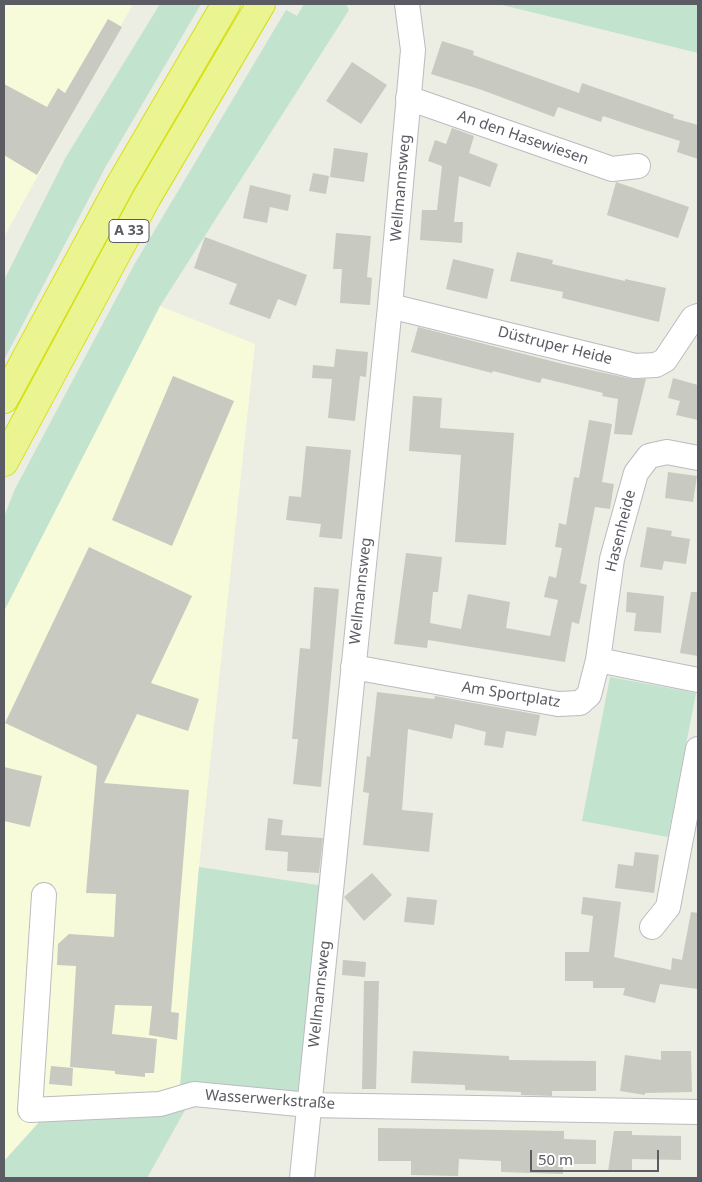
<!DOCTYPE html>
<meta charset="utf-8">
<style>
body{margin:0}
#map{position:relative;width:702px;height:1182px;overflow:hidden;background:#ecede3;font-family:"Noto Sans",sans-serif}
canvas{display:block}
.frame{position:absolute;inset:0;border:5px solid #5b5c63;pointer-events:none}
.scale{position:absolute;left:530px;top:1150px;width:129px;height:22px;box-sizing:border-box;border:2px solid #5b5c63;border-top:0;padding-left:6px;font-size:15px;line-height:18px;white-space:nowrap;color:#5b5c63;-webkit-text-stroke:4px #fff;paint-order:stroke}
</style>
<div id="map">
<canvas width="702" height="1182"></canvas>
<div class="frame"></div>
<div class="scale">50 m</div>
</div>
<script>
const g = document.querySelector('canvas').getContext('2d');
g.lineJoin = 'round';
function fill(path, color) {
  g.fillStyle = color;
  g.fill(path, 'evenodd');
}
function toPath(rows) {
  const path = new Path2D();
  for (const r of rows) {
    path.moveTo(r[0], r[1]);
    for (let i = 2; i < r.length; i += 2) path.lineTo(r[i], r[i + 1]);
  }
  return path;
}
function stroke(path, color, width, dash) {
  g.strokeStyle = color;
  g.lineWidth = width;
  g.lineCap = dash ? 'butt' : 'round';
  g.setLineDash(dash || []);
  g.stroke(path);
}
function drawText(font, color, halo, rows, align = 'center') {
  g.font = font + ' "Noto Sans",sans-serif';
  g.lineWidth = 4.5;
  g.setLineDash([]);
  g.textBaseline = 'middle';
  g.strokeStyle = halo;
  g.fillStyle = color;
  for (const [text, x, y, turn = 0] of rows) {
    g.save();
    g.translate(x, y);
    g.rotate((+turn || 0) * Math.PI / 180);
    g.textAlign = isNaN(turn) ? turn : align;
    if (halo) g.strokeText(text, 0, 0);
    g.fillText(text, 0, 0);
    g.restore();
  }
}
const commercial = toPath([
 [4,4,133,4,4,237],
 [160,306,255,344,199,867,179,1098,42,1119,4,1161,4,611]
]);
const green = toPath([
 [160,4,201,4,106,166,4,360,4,280,66,157],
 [304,4,346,4,349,10,160,306,4,611,4,517,15,489,134,265,286,10,297,16],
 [498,4,698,4,698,53,523,10],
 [610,677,696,693,668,837,582,821],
 [199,867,331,887,309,1105,194,1094,147,1178,4,1178,4,1161,42,1119,179,1098]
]);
const building = toPath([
 [108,19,122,27,37,175,4,155,4,84,47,107,58,88,65,93],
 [442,41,474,51,473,55,579,93,582,83,674,115,673,118,698,125,698,159,677,152,680,141,645,130,603,116,601,122,558,107,554,117,482,90,431,74],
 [352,62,387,85,361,124,326,101],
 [452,128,474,136,469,153,498,164,490,187,459,176,454,222,463,222,462,243,420,240,422,210,437,210,442,166,428,161,435,140,446,144],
 [334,148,368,153,364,182,330,177],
 [313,173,329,176,326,194,309,191],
 [616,182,689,207,678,238,607,215],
 [250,185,291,195,288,211,270,207,267,223,243,218],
 [336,233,371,236,367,277,372,278,370,305,340,303,342,269,333,269],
 [205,237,307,275,296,306,278,299,270,319,229,304,237,284,194,268],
 [517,252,553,260,552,264,625,281,625,279,666,288,659,322,562,298,563,292,510,281],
 [453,259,494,269,487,299,446,289],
 [418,327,563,364,632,379,646,379,632,435,614,434,618,399,602,396,603,393,542,378,540,383,493,371,492,373,411,352],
 [336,349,368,352,366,377,360,376,355,421,328,418,332,379,312,378,313,365,334,367],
 [173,376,234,401,172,546,112,520],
 [673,378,698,385,698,420,676,415,680,401,668,398],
 [413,396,442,398,440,428,514,433,506,545,455,542,461,455,409,451],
 [589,420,612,424,602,482,614,484,610,509,595,507,580,583,587,585,579,624,572,622,565,662,428,640,427,648,394,644,406,553,442,557,438,592,433,592,430,623,461,629,468,594,510,602,506,628,550,636,558,600,544,597,549,576,556,578,562,548,555,547,559,523,566,525,574,477,579,478],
 [306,446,351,450,342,539,319,537,321,524,286,520,289,496,301,497],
 [668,472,697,476,693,502,665,498],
 [647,527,672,531,671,536,690,539,686,564,664,561,662,570,640,567],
 [89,547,192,596,151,683,199,699,188,731,137,714,104,783,189,790,171,1012,179,1013,177,1040,149,1035,152,1006,115,1005,112,1034,157,1039,154,1073,145,1073,145,1077,115,1074,115,1071,70,1067,76,966,57,965,58,944,69,934,114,937,116,894,86,893,97,766,5,723],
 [314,587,339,589,321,787,293,784,298,739,292,739,300,648,310,649],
 [627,592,664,596,661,633,634,631,636,613,626,612],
 [691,592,698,592,698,656,680,653],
 [377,692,434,699,435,696,540,715,536,736,506,731,503,748,484,745,486,732,455,724,452,739,408,729,402,810,433,813,429,852,363,845,369,793,363,792,367,756,370,757],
 [4,767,42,776,30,827,4,821],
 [268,818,283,820,281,835,323,838,319,873,287,871,288,852,265,850],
 [635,852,659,855,654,893,615,888,618,864,633,866],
 [372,873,392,895,364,921,344,897],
 [407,897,437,900,434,925,404,922],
 [583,897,621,902,614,957,671,970,672,958,682,960,691,912,698,913,698,989,660,984,655,1003,623,995,625,988,593,988,593,981,565,981,565,952,589,952,593,916,581,914],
 [343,960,366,962,365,977,342,975],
 [364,981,379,981,376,1089,362,1089],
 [413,1051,509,1056,509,1060,596,1061,596,1091,552,1091,552,1096,521,1095,521,1092,465,1090,465,1085,411,1083],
 [661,1051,691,1051,692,1092,645,1093,645,1095,620,1091,625,1055,661,1060],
 [51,1066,73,1068,72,1086,49,1084],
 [378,1128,564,1131,564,1139,596,1140,596,1164,563,1164,563,1174,501,1172,501,1161,459,1159,458,1176,411,1175,411,1161,378,1161],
 [614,1131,632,1131,632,1135,681,1136,681,1160,632,1159,632,1172,608,1172]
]);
const minor = toPath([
 [408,98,612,169,638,166],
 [390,306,635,366,656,365,665,360,693,318,698,316],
 [598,660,698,680],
 [353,667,558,704,580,703,589,695,598,660,612,559,636,473,649,456,667,452,698,458],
 [44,895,30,1110,160,1104,194,1094,309,1105,698,1112],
 [652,927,668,907,698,749],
 [302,1178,390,306,413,50,407,4]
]);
const highway = toPath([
 [4,399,120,185,226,4],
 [4,462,147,197,261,4]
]);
const shields = [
 [129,231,40]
];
const shieldNames = [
 ["A 33",129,231]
];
const streetNames = [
 ["An den Hasewiesen",523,138,19],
 ["Wellmannsweg",401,188,-85],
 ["Düstruper Heide",555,346,14],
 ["Hasenheide",621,531,-76],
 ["Wellmannsweg",361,591,-84],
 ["Am Sportplatz",511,695,9],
 ["Wellmannsweg",320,994,-84],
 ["Wasserwerkstraße",270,1100,4]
];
fill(commercial, '#f7fbda');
fill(green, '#c2e3ce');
fill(building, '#c8c9c0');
stroke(minor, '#bbbbc1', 26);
stroke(highway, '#d6e011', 30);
stroke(minor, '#fff', 24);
stroke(highway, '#eaf592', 28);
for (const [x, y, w] of shields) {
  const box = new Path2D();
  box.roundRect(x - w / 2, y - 11.5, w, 23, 4);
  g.fillStyle = '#fff';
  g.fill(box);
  stroke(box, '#5b5c63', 1);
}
drawText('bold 14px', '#5b5c63', null, shieldNames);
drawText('15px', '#5b5c63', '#fff', streetNames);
</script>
